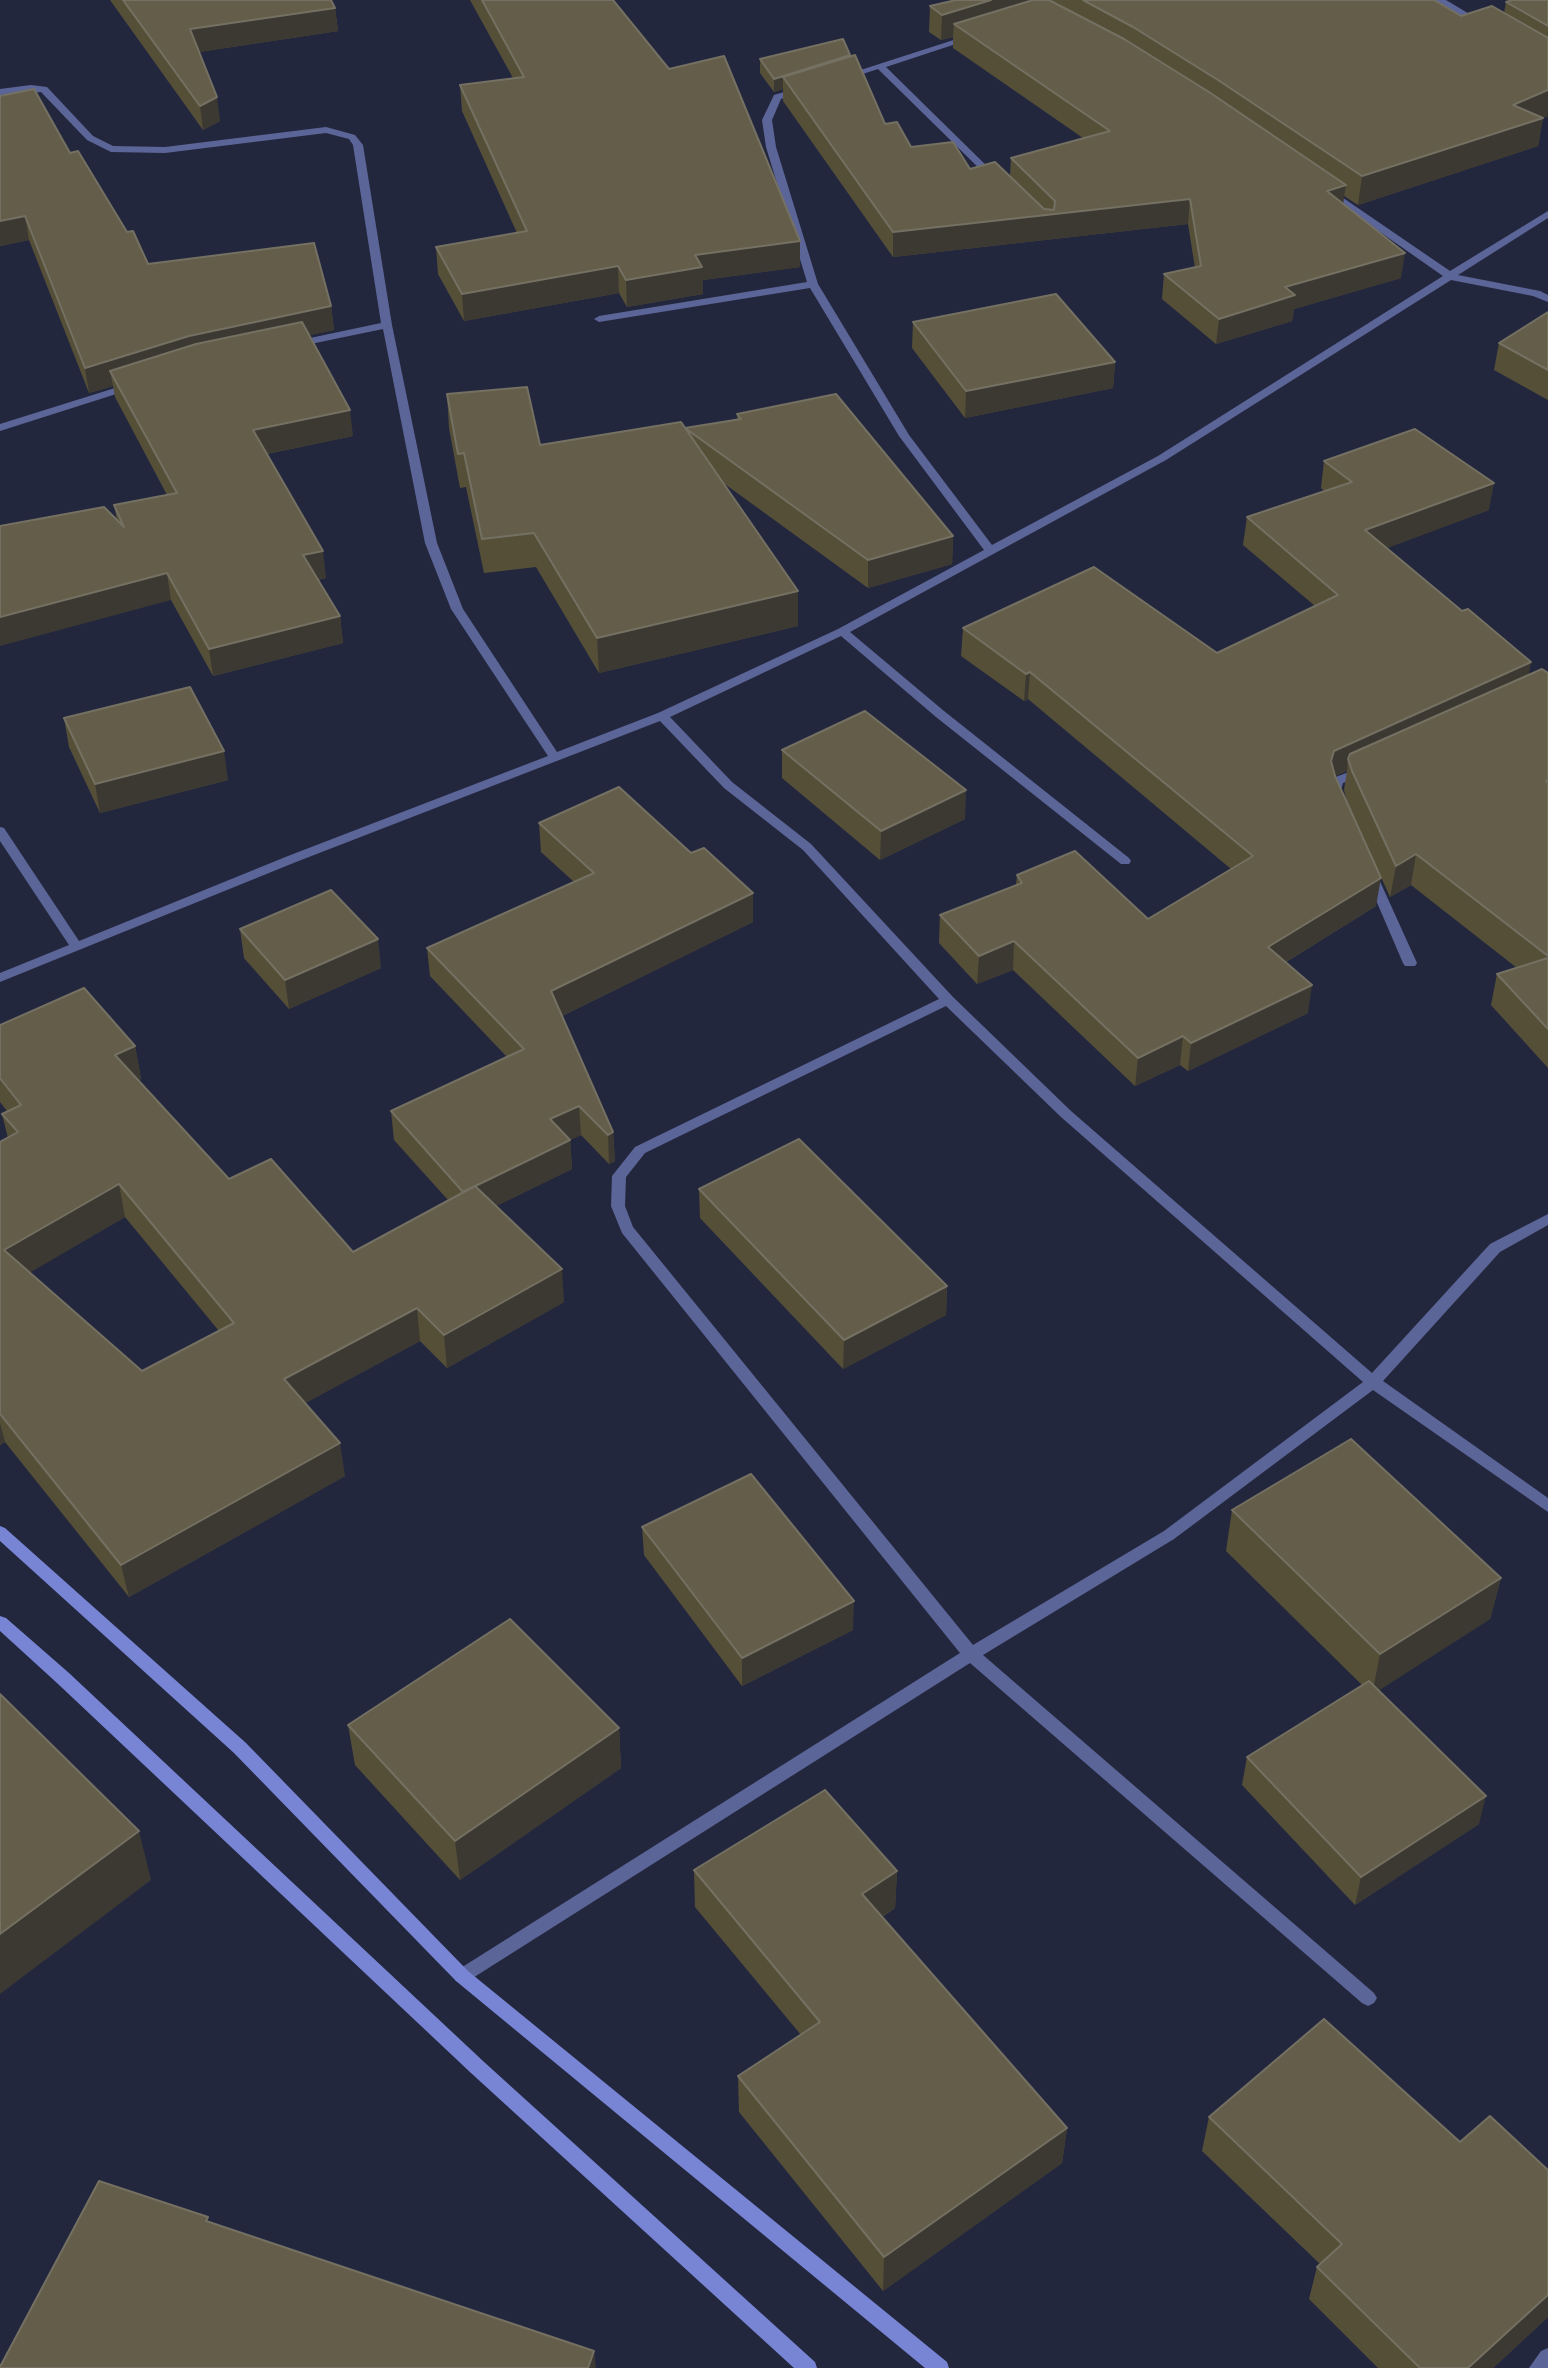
<!DOCTYPE html>
<style>
body{margin:0}
canvas{display:block;background:#23273e}
</style>
<canvas width="1548" height="2368"></canvas>
<script>
const g = document.querySelector('canvas').getContext('2d');
g.lineJoin = 'round';
function toPath(rows) {
  const path = new Path2D();
  for (const r of rows) {
    path.moveTo(r[0], r[1]);
    for (let i = 2; i < r.length; i += 2) path.lineTo(r[i], r[i + 1]);
  }
  return path;
}
function fill(path, color) {
  g.fillStyle = color;
  g.fill(path, 'evenodd');
}
function stroke(path, color, width, dash) {
  g.strokeStyle = color;
  g.lineWidth = width;
  g.lineCap = dash ? 'butt' : 'round';
  g.setLineDash(dash || []);
  g.stroke(path);
}
const minor = toPath([
 [1434,0,1446,0,1486,24,1478,26,1434,0],
 [966,36,974,38,886,67,997,176,999,178,994,181,991,180,878,69,844,80,839,77,966,36],
 [31,85,47,87,93,136,113,146,165,147,326,127,355,135,363,145,392,325,437,543,463,609,557,752,658,713,838,629,984,550,899,436,810,288,599,322,594,319,599,316,807,282,766,147,762,120,774,95,801,87,806,90,781,99,772,120,776,147,818,284,909,435,992,545,1158,456,1443,276,1327,195,1327,191,1333,191,1450,271,1548,211,1548,218,1458,275,1540,291,1548,295,1548,302,1533,296,1451,280,1166,460,850,632,944,711,1129,858,1131,861,1129,864,1121,864,936,717,841,636,670,717,732,782,811,844,953,997,1071,1111,1372,1373,1490,1244,1548,1214,1548,1225,1500,1252,1383,1381,1548,1498,1548,1512,1373,1390,1174,1539,983,1655,1374,1993,1377,1998,1374,2003,1368,2006,1362,2003,970,1663,468,1981,462,1984,456,1981,453,1976,456,1971,960,1653,622,1233,611,1206,612,1176,635,1147,939,999,803,850,724,788,660,721,296,862,0,982,0,973,69,945,0,841,0,827,4,828,79,941,288,856,548,756,451,609,425,543,383,329,296,347,291,344,296,341,381,323,353,145,349,139,326,133,165,153,111,152,87,140,41,92,0,95,0,89,31,85],
 [946,1006,1061,1117,1363,1382,1164,1531,973,1645,633,1227,625,1206,626,1177,645,1153,946,1006],
 [131,383,135,384,135,388,0,431,0,424,131,383],
 [1362,767,1366,768,1368,771,1366,774,1343,783,1341,790,1344,800,1342,803,1334,803,1329,790,1333,778,1362,767],
 [1372,873,1378,877,1417,963,1415,966,1405,966,1403,963,1366,877,1372,873],
 [1548,2348,1548,2368,1529,2368,1541,2351,1548,2348]
]);
const secondary = toPath([
 [0,1526,5,1528,246,1743,468,1971,947,2362,949,2368,925,2368,456,1981,234,1753,0,1541,0,1526],
 [0,1616,6,1618,69,1673,483,2061,815,2362,817,2368,794,2368,471,2073,57,1683,0,1631,0,1616]
]);
const wall = toPath([
 [110,0,331,0,335,8,338,31,199,52,220,121,203,130],
 [470,0,613,0,800,267,703,280,703,294,627,307,619,293,464,321,438,274,436,247,517,233,462,111,460,85,513,78],
 [956,0,1434,0,1461,16,1504,13,1506,2,1548,0,1548,116,1543,118,1538,146,1358,205,1344,196,1343,204,1401,278,1294,309,1292,321,1216,344,1162,299,1164,274,1195,268,1188,224,893,257,783,101,783,89,774,92,760,73,760,59,850,55,885,124,911,147,970,169,1010,176,1011,158,1083,138,953,48,953,37,941,40,929,32,930,6],
 [70,153,148,264,331,306,334,330,310,335,353,436,267,454,326,578,318,580,340,616,343,643,213,676,171,600,117,520,114,505,167,495,115,397,113,386,89,393,29,240,0,246],
 [1548,312,1548,400,1494,370,1499,343],
 [913,322,1115,362,1113,388,965,418,912,348],
 [447,394,540,445,685,429,737,419,737,414,953,536,952,564,868,588,722,482,798,591,798,626,599,673,536,567,484,573,466,487,460,488,449,428],
 [1324,461,1489,510,1386,548,1529,675,1548,673,1548,1068,1491,1005,1497,974,1517,968,1411,885,1390,897,1347,802,1344,790,1347,771,1335,776,1376,906,1286,962,1308,1013,1188,1071,1180,1065,1135,1086,1013,970,977,984,939,943,940,915,1016,885,1017,875,1148,919,1231,869,1028,699,1024,701,961,656,963,628,1217,653,1315,606,1243,545,1247,517,1324,491,1321,488],
 [64,718,228,780,100,813,69,747],
 [782,750,965,819,880,860,782,778],
 [539,823,753,922,562,1016,613,1132,615,1161,609,1164,581,1135,570,1140,572,1169,496,1206,564,1302,447,1368,420,1341,305,1403,345,1476,129,1597,5,1442,0,1445,0,1142,8,1138,2,1114,7,1111,0,1102,0,1025,135,1046,141,1079,138,1080,229,1179,353,1252,448,1200,394,1140,391,1111,507,1057,430,976,427,948,574,882,541,852],
 [125,1217,219,1331,142,1371,30,1272],
 [240,929,381,968,289,1009,244,958],
 [699,1189,947,1286,946,1315,843,1369,700,1218],
 [1232,1510,1501,1578,1490,1619,1378,1690,1479,1824,1355,1905,1242,1785,1247,1757,1362,1685,1226,1551],
 [642,1527,853,1630,742,1686,644,1555],
 [348,1725,619,1728,621,1768,460,1880,355,1765],
 [694,1870,897,1871,895,1908,882,1917,1067,2128,1062,2163,883,2291,739,2112,738,2076,801,2035,695,1907],
 [1209,2117,1460,2142,1548,2317,1493,2368,1378,2368,1309,2299,1317,2267,1320,2264,1202,2151]
]);
const shadedWall = toPath([
 [991,0,1031,0,1030,13,954,24,953,37,941,40,942,15],
 [335,8,338,31,193,53,190,29],
 [850,55,783,77,783,89,774,92,774,79],
 [1548,90,1548,116,1543,118,1538,146,1358,205,1362,176,1513,105],
 [217,97,220,121,203,130,200,106],
 [1346,185,1342,210,1327,191],
 [1190,199,1188,224,893,257,893,232],
 [25,216,29,240,0,246,0,221],
 [800,241,800,267,703,280,703,294,627,307,626,280,695,255],
 [1405,253,1401,278,1294,309,1292,321,1216,344,1219,319,1285,287],
 [618,266,619,293,464,321,462,294],
 [331,306,334,330,192,360,110,371,113,386,89,393,85,368,189,336],
 [1115,362,1113,388,965,418,966,391],
 [350,410,353,436,256,456,253,430],
 [1494,483,1489,510,1361,558,1365,530],
 [953,536,952,564,868,588,868,560],
 [323,551,326,578,306,582,303,555],
 [167,573,171,600,0,646,0,617],
 [798,591,798,626,599,673,597,638],
 [340,616,343,643,213,676,209,649],
 [1531,662,1526,690,1348,759,1347,771,1330,779,1331,761,1334,751],
 [1030,672,1028,699,1024,701,1026,674],
 [224,751,228,780,100,813,95,784],
 [966,790,965,819,880,860,881,831],
 [1416,854,1411,885,1390,897,1396,866],
 [1381,878,1376,906,1264,975,1268,947],
 [753,893,753,922,553,1020,551,991],
 [378,939,381,968,289,1009,285,980],
 [1014,941,1013,970,977,984,979,956],
 [1312,985,1308,1013,1188,1071,1191,1043],
 [1183,1036,1180,1065,1135,1086,1138,1058],
 [135,1046,141,1079,122,1088,115,1055],
 [579,1106,581,1135,552,1149,550,1119],
 [613,1132,615,1161,609,1164,608,1135],
 [570,1140,572,1169,466,1221,463,1192],
 [119,1184,125,1217,12,1283,4,1250],
 [562,1269,564,1302,447,1368,444,1335],
 [947,1286,946,1315,843,1369,844,1340],
 [417,1308,420,1341,289,1412,284,1379],
 [0,1423,5,1442,0,1445],
 [340,1443,345,1476,129,1597,121,1565],
 [1501,1578,1490,1619,1372,1695,1380,1654],
 [854,1601,853,1630,742,1686,742,1658],
 [619,1728,621,1768,460,1880,455,1841],
 [1486,1796,1479,1824,1355,1905,1361,1877],
 [139,1831,151,1880,0,1994,0,1934],
 [897,1871,895,1908,860,1930,862,1894],
 [1067,2128,1062,2163,883,2291,884,2257],
 [1548,2295,1548,2317,1493,2368,1468,2368],
 [594,2351,596,2368,588,2368]
]);
const building = toPath([
 [123,0,331,0,335,8,190,29,217,97,200,106,123,0],
 [482,0,613,0,669,69,724,56,800,241,695,255,702,267,626,280,618,266,462,294,436,247,527,231,460,85,524,77,482,0],
 [956,0,991,0,942,15,930,6,956,0],
 [1033,0,1049,0,1124,39,1209,92,1346,185,1327,191,1405,253,1285,287,1295,295,1219,319,1164,274,1201,266,1190,199,893,232,783,77,855,55,885,124,897,122,911,147,953,142,970,169,995,162,1044,209,1054,210,1055,201,1011,158,1110,131,954,24,1033,0],
 [1083,0,1434,0,1461,16,1492,6,1548,38,1548,90,1513,105,1543,118,1362,176,1218,80,1133,27,1083,0],
 [1512,0,1548,0,1548,26,1506,2,1512,0],
 [843,39,850,55,774,79,760,59,843,39],
 [34,89,70,153,78,151,127,232,133,231,148,264,314,243,331,306,189,336,85,368,25,216,0,221,0,96,34,89],
 [1056,294,1115,362,966,391,913,322,1056,294],
 [1548,312,1548,370,1499,343,1548,312],
 [302,322,350,410,253,430,323,551,303,555,340,616,209,649,167,573,0,617,0,526,104,507,124,527,114,505,177,493,110,371,196,344,302,322],
 [527,387,540,445,681,422,798,591,597,638,534,533,482,539,464,453,458,454,447,394,527,387],
 [836,394,953,536,868,560,685,428,741,419,737,414,836,394],
 [1415,429,1494,483,1365,530,1462,611,1468,609,1531,662,1334,751,1331,761,1335,776,1381,878,1268,947,1312,985,1191,1043,1183,1036,1138,1058,1014,941,979,956,940,915,1022,883,1017,875,1075,851,1148,919,1253,856,1030,672,1026,674,963,628,1094,567,1217,653,1338,595,1247,517,1352,482,1324,461,1415,429],
 [1542,669,1548,673,1548,780,1546,781,1548,782,1548,956,1416,854,1396,866,1352,771,1348,759,1350,754,1542,669],
 [190,687,224,751,95,784,64,718,190,687],
 [865,711,966,790,881,831,782,750,865,711],
 [619,787,691,853,704,848,753,893,551,991,613,1132,608,1135,579,1106,550,1119,570,1140,463,1192,391,1111,524,1049,427,948,594,873,539,823,619,787],
 [331,890,378,939,285,980,240,929,331,890],
 [1548,958,1548,1029,1497,974,1548,958],
 [84,988,135,1046,115,1055,229,1179,271,1159,353,1252,475,1186,562,1269,444,1335,417,1308,284,1379,340,1443,121,1565,0,1414,0,1142,18,1132,2,1114,21,1105,0,1078,0,1025,84,988],
 [119,1184,234,1323,142,1371,4,1250,119,1184],
 [799,1139,947,1286,844,1340,699,1189,799,1139],
 [1351,1439,1501,1578,1380,1654,1232,1510,1351,1439],
 [751,1474,854,1601,742,1658,642,1527,751,1474],
 [510,1619,619,1728,455,1841,348,1725,510,1619],
 [1369,1681,1486,1796,1361,1877,1247,1757,1369,1681],
 [0,1694,139,1831,0,1934,0,1694],
 [825,1790,897,1871,862,1894,1067,2128,884,2257,738,2076,820,2022,694,1870,825,1790],
 [1324,2019,1460,2142,1490,2116,1548,2170,1548,2295,1468,2368,1420,2368,1317,2267,1342,2244,1209,2117,1324,2019],
 [99,2181,208,2217,206,2221,594,2351,588,2368,0,2368,0,2365,1,2365,99,2181]
]);
fill(minor, '#5c6597');
fill(secondary, '#7885d5');
fill(wall, '#554f38');
fill(shadedWall, '#3c3933');
fill(building, '#635d4a');
stroke(building, '#747062', 2);
</script>
